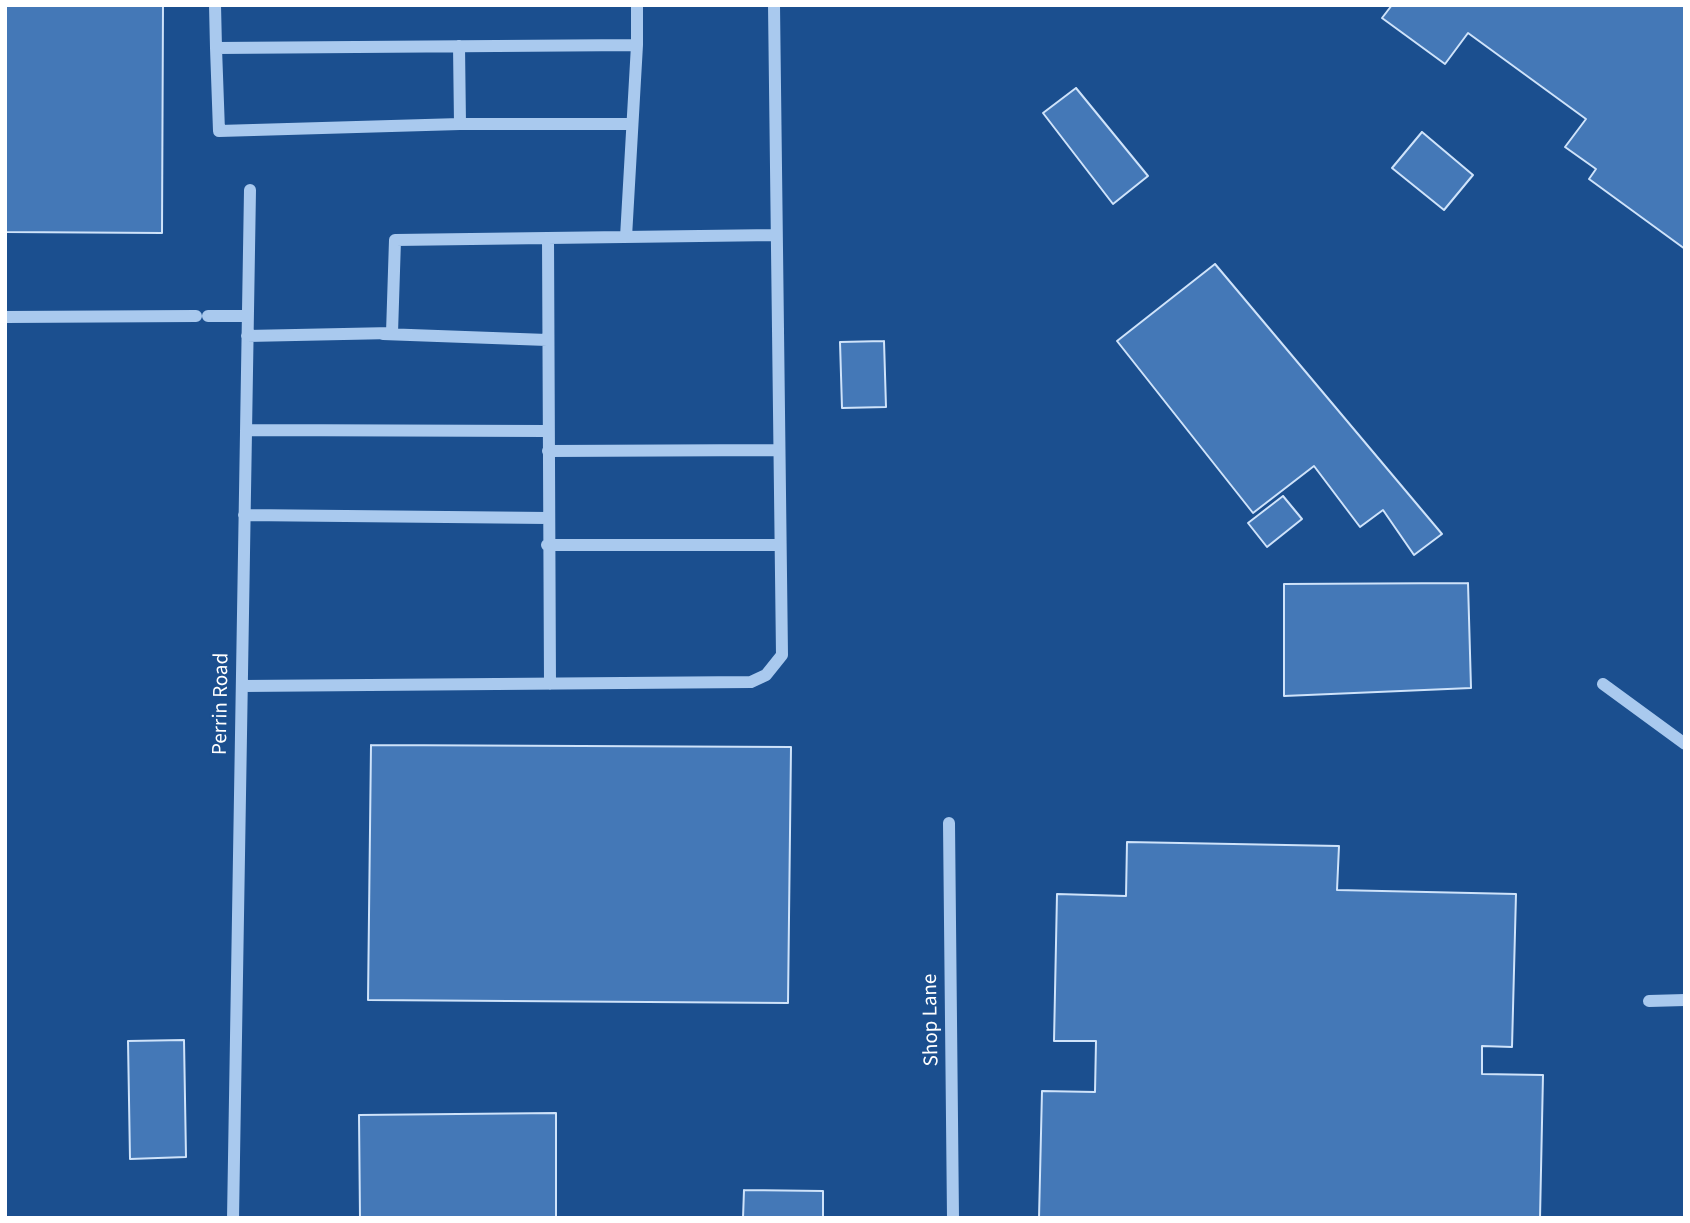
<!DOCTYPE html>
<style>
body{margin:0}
#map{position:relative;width:1690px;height:1223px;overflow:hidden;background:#1b4f8f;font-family:"Source Sans 3",sans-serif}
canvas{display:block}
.frame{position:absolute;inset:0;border:7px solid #fff;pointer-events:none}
</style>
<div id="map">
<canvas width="1690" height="1223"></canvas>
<div class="frame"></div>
</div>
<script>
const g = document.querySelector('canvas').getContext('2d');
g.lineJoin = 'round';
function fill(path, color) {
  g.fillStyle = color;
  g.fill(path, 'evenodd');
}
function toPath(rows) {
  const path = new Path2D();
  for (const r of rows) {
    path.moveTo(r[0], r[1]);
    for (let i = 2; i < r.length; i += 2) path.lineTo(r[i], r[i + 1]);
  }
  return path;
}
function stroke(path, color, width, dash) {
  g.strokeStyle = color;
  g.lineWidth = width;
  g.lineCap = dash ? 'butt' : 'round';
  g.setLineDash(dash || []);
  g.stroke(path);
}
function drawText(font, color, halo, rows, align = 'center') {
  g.font = font + ' "Source Sans 3",sans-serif';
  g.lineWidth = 5;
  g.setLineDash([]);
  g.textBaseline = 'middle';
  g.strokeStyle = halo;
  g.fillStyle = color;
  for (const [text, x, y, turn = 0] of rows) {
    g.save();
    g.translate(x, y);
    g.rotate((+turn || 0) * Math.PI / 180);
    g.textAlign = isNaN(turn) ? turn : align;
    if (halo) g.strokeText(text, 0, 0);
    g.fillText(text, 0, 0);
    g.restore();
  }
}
const building = toPath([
 [5,5,163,5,162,233,5,232,5,5],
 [1392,5,1685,5,1685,249,1589,179,1596,169,1565,147,1586,119,1468,33,1445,64,1382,18,1392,5],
 [1076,88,1148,176,1113,204,1043,113,1076,88],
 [1422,132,1473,175,1444,210,1392,168,1422,132],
 [1215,264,1442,534,1414,555,1383,510,1360,527,1314,466,1253,513,1117,341,1215,264],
 [884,341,886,407,842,408,840,342,884,341],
 [1283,496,1302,519,1267,547,1248,523,1283,496],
 [1468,583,1471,688,1284,696,1284,584,1468,583],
 [371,745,791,747,788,1003,368,1000,371,745],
 [1127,842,1339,846,1337,890,1516,894,1512,1047,1482,1046,1482,1074,1543,1075,1540,1218,1039,1218,1042,1091,1095,1092,1096,1041,1054,1041,1057,894,1126,896,1127,842],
 [184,1040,186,1157,130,1159,128,1041,184,1040],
 [556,1113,556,1218,360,1218,359,1115,556,1113],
 [744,1190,823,1191,823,1218,743,1218,744,1190]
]);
const minor = toPath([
 [215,5,216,48,637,45,637,5],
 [216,48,219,131,460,124,459,46],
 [460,124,632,124],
 [626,237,637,45],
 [548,238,550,684],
 [208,316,247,316],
 [5,317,196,316],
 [383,334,547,340],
 [247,336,392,333,395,240,776,235],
 [246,430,547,431],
 [548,451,779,450],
 [244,515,548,518],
 [547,545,780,545],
 [1603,684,1685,744],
 [242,686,751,682,766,675,782,655,774,5],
 [949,823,953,1218],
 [1649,1001,1685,1000],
 [233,1218,250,190]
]);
const streetNames = [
 ["Perrin Road",222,704,-89],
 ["Shop Lane",932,1020,-91]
];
fill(building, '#4478b7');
stroke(building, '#cfe3fa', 2);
stroke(minor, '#a9c9ee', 12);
drawText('21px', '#fff', '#1b4f8f', streetNames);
</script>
